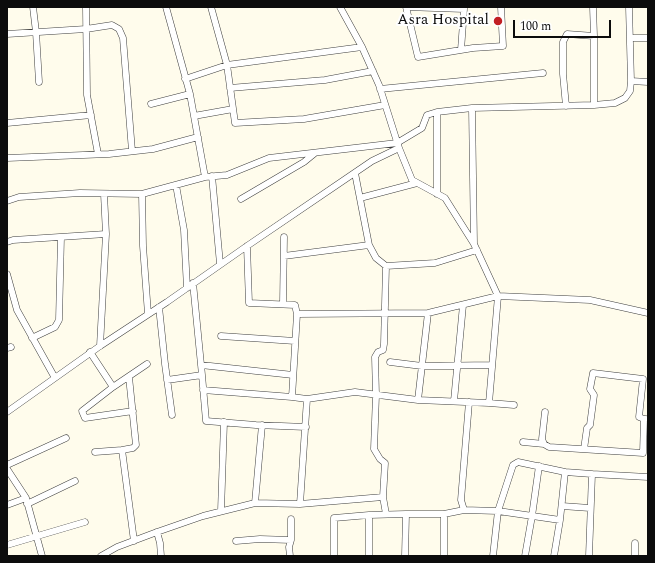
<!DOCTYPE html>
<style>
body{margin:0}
#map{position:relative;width:655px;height:563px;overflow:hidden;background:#fffcec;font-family:Spectral,serif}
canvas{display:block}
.frame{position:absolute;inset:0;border:8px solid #0c0c0c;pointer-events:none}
.scale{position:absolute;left:513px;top:20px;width:98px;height:18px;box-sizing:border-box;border:2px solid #0c0c0c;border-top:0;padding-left:5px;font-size:12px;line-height:14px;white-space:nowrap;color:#0c0c0c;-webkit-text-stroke:3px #fff;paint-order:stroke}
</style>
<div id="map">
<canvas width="655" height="563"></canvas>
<div class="frame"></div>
<div class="scale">100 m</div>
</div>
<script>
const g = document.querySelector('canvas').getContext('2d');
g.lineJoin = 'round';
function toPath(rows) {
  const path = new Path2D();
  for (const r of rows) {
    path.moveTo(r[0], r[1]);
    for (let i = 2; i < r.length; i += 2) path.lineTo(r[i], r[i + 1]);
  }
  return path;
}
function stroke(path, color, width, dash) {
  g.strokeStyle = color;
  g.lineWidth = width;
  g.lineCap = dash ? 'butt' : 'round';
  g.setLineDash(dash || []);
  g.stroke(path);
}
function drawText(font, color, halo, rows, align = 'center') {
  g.font = font + ' Spectral,serif';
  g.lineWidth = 4;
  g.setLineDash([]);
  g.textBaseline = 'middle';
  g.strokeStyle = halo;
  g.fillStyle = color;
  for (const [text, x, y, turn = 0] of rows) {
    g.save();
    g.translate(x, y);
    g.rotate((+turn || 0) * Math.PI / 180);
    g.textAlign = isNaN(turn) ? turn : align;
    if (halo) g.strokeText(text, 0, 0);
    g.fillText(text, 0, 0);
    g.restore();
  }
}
const minor = toPath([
 [33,7,36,32,39,82],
 [86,7,87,95,98,154],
 [211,7,227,65,362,47,379,85,399,148],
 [340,7,362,47],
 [464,7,464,9,406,7,418,57,473,48,503,46,501,7],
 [593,7,594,36,594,105],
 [7,34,86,29,112,25,119,29,123,38,132,151],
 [630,38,648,38],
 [461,50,464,9],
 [185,79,227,65,235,123,304,119,385,105],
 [631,81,648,82],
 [230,88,325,80,373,71],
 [380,89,543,73],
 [151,104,190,94],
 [566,106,563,74,563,42,567,34,594,36],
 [437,112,437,194],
 [194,116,233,109],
 [7,123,91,115],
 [7,158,109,154,153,149,198,137],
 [355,173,369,245,376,258,386,266,435,263,477,250],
 [212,176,220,264],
 [205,177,227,175,269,158,397,143,422,128,427,115,437,112,472,108],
 [176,185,184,230,187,288],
 [360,198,417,183],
 [241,199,304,162,315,153],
 [7,201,19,197,80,193,142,194],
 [7,242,13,240,106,234],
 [474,244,472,108,594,105,615,103,625,98,630,91,631,81,629,7],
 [247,246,249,303,295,305,297,314],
 [284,256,369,245],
 [7,274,17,310,55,378],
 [193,283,202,375],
 [283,304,284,237],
 [159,307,165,364,172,415],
 [148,314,143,246,142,194,205,177,190,94,166,7],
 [221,336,295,341],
 [32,338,55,327,59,320,61,237],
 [100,346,106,234,104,194],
 [7,348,11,347],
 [90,352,113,387,147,364],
 [390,362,422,366,492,365],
 [201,365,293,375],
 [167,380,202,375,206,421,256,425,306,427],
 [113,387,82,411,85,418,133,411],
 [203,390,292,397],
 [418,400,428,313],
 [454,401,463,305],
 [469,402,461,500,464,510,498,511,513,465,518,462,565,472],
 [489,403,514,405],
 [7,412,100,346,167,302,247,246,372,161,399,148,412,180,445,198,474,244,498,296,489,403,418,400,355,392,307,399],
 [545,412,542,439,544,444,549,447,643,453,644,419,646,419],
 [523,442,544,444],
 [584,449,587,428,590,425,594,395,590,389,593,373,643,379,639,417,644,419],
 [122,450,133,448,136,445,129,377],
 [95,452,122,450,134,541],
 [7,465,66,438],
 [7,469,26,498,42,556],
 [383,497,385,463,380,459,374,449,376,395,375,357,378,352,383,350,384,344,386,266],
 [255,503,262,425],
 [27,504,75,481],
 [300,504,307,399,292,397,297,314,428,313,498,296,590,300,648,313],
 [7,505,26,498],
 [562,506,590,508],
 [221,511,224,422],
 [369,515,369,556],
 [157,532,160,543,161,556],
 [236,541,260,539,291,540],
 [635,543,635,556],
 [7,545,85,522],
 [101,556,117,547,157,532,203,516,255,503,300,504,383,497,386,514],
 [290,556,289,547,291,540,291,519],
 [334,556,334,518,369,515,406,514,444,514],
 [405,556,406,514],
 [444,556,444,514,464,510],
 [493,556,498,511,560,520,565,472,592,474],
 [525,556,532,516,539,466],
 [554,556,560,520],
 [589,556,592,474,648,477]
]);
const markers = [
 [498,21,5,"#c21f23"]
];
const poiNames = [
 ["Asra Hospital",489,21]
];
stroke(minor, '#3f3f3f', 7);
stroke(minor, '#fff', 6);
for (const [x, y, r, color] of markers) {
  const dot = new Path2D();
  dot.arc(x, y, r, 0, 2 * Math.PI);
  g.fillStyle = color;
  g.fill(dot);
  stroke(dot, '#fff', 1.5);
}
drawText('15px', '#0c0c0c', '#fff', poiNames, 'right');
</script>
